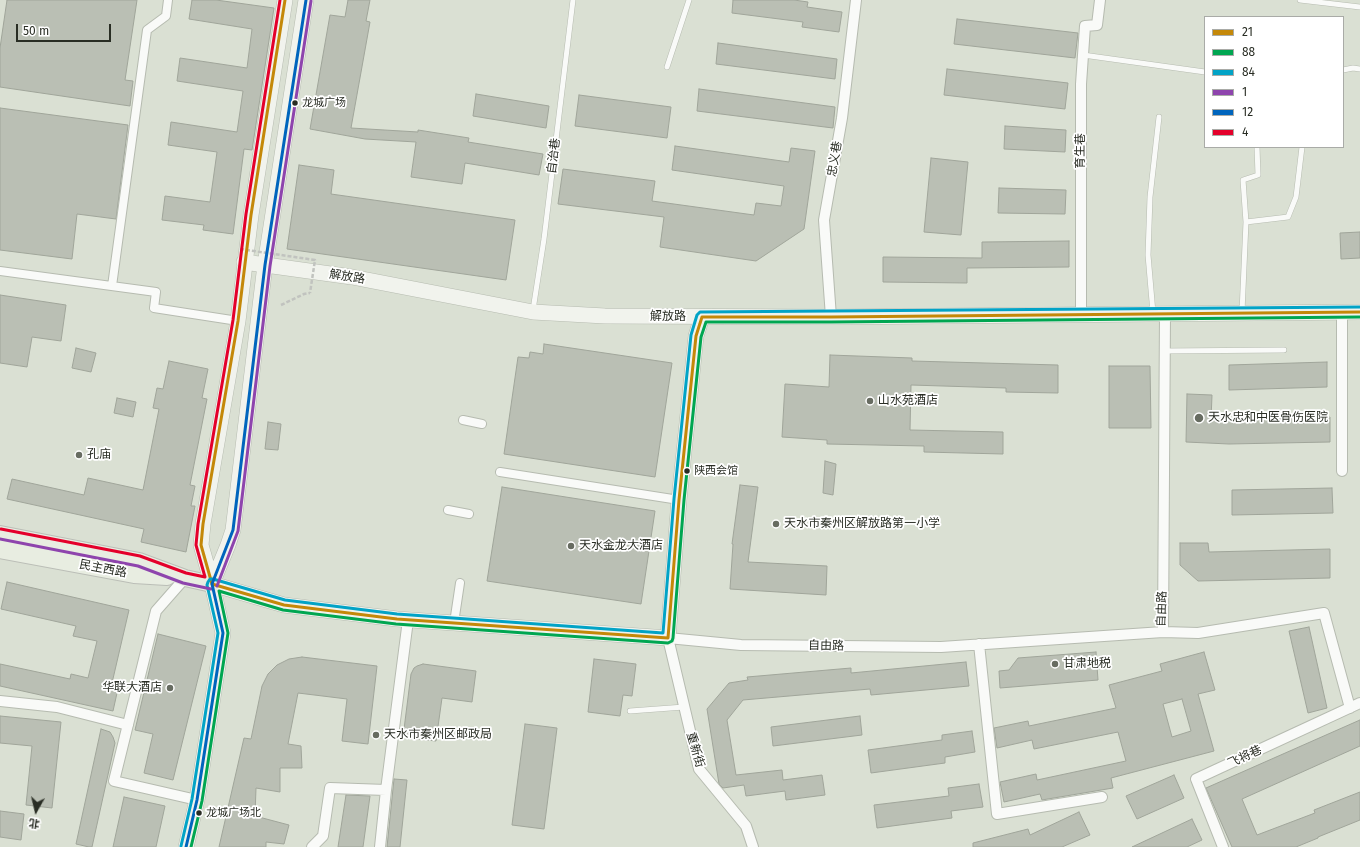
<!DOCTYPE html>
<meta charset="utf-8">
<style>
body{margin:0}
#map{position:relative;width:1360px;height:847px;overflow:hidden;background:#dae0d3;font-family:"Fira Sans","Noto Sans SC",sans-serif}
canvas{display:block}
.legend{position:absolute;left:1204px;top:16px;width:140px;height:132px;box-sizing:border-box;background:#fff;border:1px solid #a9aba7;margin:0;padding:5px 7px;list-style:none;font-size:12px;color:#292d24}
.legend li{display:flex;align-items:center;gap:8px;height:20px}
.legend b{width:20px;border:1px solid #a9aba7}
.north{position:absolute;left:16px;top:791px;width:40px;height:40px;-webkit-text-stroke:3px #fff;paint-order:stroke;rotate:188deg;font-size:11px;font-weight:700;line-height:16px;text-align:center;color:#292d24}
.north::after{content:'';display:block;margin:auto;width:14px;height:18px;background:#292d24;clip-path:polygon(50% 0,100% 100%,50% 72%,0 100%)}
.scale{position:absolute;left:16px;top:24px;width:95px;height:18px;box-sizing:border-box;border:2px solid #292d24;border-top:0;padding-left:5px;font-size:12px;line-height:14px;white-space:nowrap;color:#292d24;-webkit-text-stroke:3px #fff;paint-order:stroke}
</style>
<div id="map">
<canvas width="1360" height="847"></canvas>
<ul class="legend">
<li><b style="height:5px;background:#c48809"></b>21</li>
<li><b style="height:5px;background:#00a651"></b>88</li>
<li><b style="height:5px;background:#02a3c6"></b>84</li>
<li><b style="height:5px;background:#8e44ad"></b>1</li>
<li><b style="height:5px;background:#0065bd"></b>12</li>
<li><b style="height:5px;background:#e4002b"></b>4</li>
</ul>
<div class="north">北</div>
<div class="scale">50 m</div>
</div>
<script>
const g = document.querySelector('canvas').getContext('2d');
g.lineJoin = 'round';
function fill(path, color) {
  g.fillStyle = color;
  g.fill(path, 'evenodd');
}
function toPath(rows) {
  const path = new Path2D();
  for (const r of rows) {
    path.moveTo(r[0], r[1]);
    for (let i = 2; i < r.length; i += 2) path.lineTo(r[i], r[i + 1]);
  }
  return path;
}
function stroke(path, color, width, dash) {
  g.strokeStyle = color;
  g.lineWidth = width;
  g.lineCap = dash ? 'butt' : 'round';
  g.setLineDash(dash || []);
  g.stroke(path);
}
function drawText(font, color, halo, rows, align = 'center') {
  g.font = font + ' "Fira Sans","Noto Sans SC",sans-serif';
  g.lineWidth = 3.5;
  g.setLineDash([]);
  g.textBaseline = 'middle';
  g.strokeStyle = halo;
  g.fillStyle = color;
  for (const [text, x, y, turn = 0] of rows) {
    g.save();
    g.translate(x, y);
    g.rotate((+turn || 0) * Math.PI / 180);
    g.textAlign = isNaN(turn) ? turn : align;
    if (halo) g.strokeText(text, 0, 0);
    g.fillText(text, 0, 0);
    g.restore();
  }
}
const building = toPath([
 [7,0,137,0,125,80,133,81,130,106,0,87,0,48,7,0],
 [192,0,216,0,274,8,252,150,244,149,233,234,203,230,204,225,162,220,165,196,210,202,217,152,168,145,171,122,237,132,243,91,177,81,180,58,247,68,252,29,189,19,192,0],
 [348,0,370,0,366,21,370,22,351,128,418,132,418,130,469,138,468,142,543,154,539,175,465,163,462,184,411,177,416,142,365,139,310,129,330,15,345,17,348,0],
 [733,0,794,0,808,2,807,7,842,12,839,32,802,27,803,22,732,13,733,0],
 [957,19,1078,33,1075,58,954,44,957,19],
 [718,43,837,59,835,79,716,64,718,43],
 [947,69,1068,83,1065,109,944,95,947,69],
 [699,89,835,107,833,128,697,111,699,89],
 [476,94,549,106,546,128,473,116,476,94],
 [579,95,671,107,667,138,575,126,579,95],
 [0,108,128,125,116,219,77,214,72,259,0,250,0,108],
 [1005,126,1066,130,1065,152,1004,149,1005,126],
 [675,146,789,162,791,148,815,151,804,229,756,261,660,247,664,217,558,204,563,169,655,181,652,201,754,215,756,203,781,206,784,186,672,170,675,146],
 [931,158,968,162,961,235,924,232,931,158],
 [299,165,334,170,331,194,515,220,506,280,287,249,299,165],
 [999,188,1066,190,1065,214,998,213,999,188],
 [1360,232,1360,258,1341,259,1340,233,1360,232],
 [1069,241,1069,267,967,268,967,283,883,282,883,257,982,258,982,242,1069,241],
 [0,295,66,305,61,341,32,337,27,367,0,363,0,295],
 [544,344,672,363,655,477,504,454,518,357,529,358,530,352,543,354,544,344],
 [76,348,96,353,91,372,72,368,76,348],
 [830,355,912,358,912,361,1058,365,1058,393,1006,392,1006,388,911,385,910,430,1003,432,1003,454,924,452,924,446,827,444,827,440,782,437,785,384,829,387,830,355],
 [169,361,208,369,202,398,207,399,190,485,195,486,191,506,195,506,186,552,141,542,144,529,7,499,12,479,84,495,88,478,143,490,159,409,153,408,157,388,163,389,169,361],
 [1327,362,1327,387,1229,390,1229,365,1327,362],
 [1109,366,1150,366,1151,428,1109,428,1109,366],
 [1187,394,1212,395,1211,420,1330,417,1330,442,1229,444,1186,442,1187,394],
 [117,398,136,402,133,417,114,413,117,398],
 [268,422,281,424,278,450,265,449,268,422],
 [825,461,836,464,833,495,823,493,825,461],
 [740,485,758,487,748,562,827,566,826,595,730,589,733,544,732,544,740,485],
 [502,487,655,511,641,604,487,581,502,487],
 [1332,488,1333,513,1232,515,1232,490,1332,488],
 [1180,543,1208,543,1209,552,1330,549,1330,578,1198,581,1180,565,1180,543],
 [7,582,129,610,112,683,119,684,113,711,0,686,0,664,70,679,71,674,88,678,97,641,73,636,76,626,1,609,7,582],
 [1309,627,1327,708,1308,713,1289,631,1309,627],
 [158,634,206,646,173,780,144,773,153,734,135,730,158,634],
 [1096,652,1098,680,1000,688,999,671,1009,670,1018,658,1096,652],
 [1204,652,1215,690,1198,694,1214,751,1111,778,1113,788,1042,800,1040,794,1004,802,1000,782,1036,774,1037,780,1126,761,1118,732,1034,749,1032,740,997,748,994,728,1028,721,1029,726,1116,708,1109,685,1162,671,1160,664,1204,652],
 [1182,699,1191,731,1172,737,1163,704,1182,699],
 [302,657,377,666,368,744,342,741,347,699,298,693,288,744,301,746,302,768,280,768,280,792,256,788,255,816,289,825,284,844,266,842,266,847,219,847,244,738,251,739,262,686,268,674,277,665,289,659,302,657],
 [594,659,636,664,632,696,623,695,620,716,588,712,594,659],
 [966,662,969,686,871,695,870,689,743,700,727,720,736,775,782,770,783,780,822,775,825,795,786,800,785,791,746,796,744,785,723,788,719,784,707,709,729,683,748,680,747,677,851,668,851,673,966,662],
 [423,664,476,671,472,702,442,698,436,741,403,737,411,674,414,668,417,666,423,664],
 [0,716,61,722,52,808,26,805,32,746,0,743,0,716],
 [860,716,862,735,773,746,771,727,860,716],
 [1360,720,1360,746,1242,799,1257,835,1315,813,1314,810,1360,792,1360,820,1318,837,1318,838,1296,847,1232,847,1206,788,1360,720],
 [525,724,557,728,544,829,512,825,525,724],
 [101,729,110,732,113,737,115,743,92,847,89,847,76,844,101,729],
 [972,731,975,752,945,757,945,763,871,773,868,750,942,740,942,735,972,731],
 [1174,775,1184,798,1137,819,1126,796,1174,775],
 [394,779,407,780,400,847,387,847,394,779],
 [979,784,983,807,951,811,952,818,877,828,874,805,949,796,948,788,979,784],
 [346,795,370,796,363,847,338,847,346,795],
 [124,797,165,806,156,847,113,847,124,797],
 [0,811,24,814,21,840,0,837,0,811],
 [1079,812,1090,835,1062,847,973,847,973,843,1028,829,1030,835,1079,812],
 [1192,819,1202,840,1187,847,1132,847,1192,819]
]);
const path = toPath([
 [281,305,304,294,310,293]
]);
const service = toPath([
 [1300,0,1360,7],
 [1083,55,1205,72],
 [667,67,689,0],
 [1343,70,1353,68,1360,69],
 [1246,222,1243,180,1258,175,1257,147],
 [533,310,544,239,573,0],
 [1242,312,1246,222,1288,217,1296,197,1302,147],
 [1153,313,1148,255,1150,197,1159,117],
 [1164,351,1284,350],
 [630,711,684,707]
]);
const pedestrian = toPath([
 [0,271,156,292,154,308,238,321],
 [112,286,147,30,166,16,168,0],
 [463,420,482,424],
 [500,472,679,500],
 [448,510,469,514],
 [454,623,460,583]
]);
const minor = toPath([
 [1342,312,1342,471],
 [1081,314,1081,84,1085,26,1097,25,1100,0],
 [831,317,824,220,842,118,856,0],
 [185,578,156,611,114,781,197,800],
 [1163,632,1165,314],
 [979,644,997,814,1102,797],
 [0,701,57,707,128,725],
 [312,847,323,836,330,788,386,790],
 [380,847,386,790,408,620],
 [753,847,746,826,699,769,668,638,741,645,941,647,1163,632,1198,633,1324,613,1350,708],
 [1223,847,1196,779,1360,703]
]);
const secondary = toPath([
 [244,262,352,277,533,312,605,316,831,317,1360,312],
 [212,584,284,605,397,619,668,638,679,500,696,336,702,317],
 [212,584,228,545,233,530,265,265,306,0],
 [186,847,197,800,223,633,212,584,201,545,203,524,238,321,251,215,285,0]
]);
const primary = toPath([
 [0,534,139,561,185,578,212,584],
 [0,550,134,575,167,577]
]);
const pathBridge = toPath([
 [240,249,315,260,310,293]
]);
const bus1 = toPath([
 [285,0,251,215,238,321,203,524,201,545,212,584,284,605,397,619,668,638,679,500,696,336,702,317,831,317,1360,312]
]);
const bus2 = toPath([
 [191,847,202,801,228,633,219,591,283,610,396,624,668,643,672,641,673,638,684,500,701,337,706,322,831,322,1360,317]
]);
const bus3 = toPath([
 [181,846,192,799,218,633,207,585,208,582,210,579,213,579,285,600,397,614,663,633,674,499,691,335,697,315,700,312,1360,307]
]);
const bus4 = toPath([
 [0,539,138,566,183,583,211,589],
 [217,586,238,531,270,266,311,1]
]);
const bus5 = toPath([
 [186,847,197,800,223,633,212,584,233,530,265,265,306,0]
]);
const bus6 = toPath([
 [1,529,140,556,186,573,205,577,196,545,198,524,233,320,246,214,280,0]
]);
const markers = [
 [295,103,3.5,"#292d24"],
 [870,401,4,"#676c61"],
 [1199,418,5,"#676c61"],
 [79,455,4,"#676c61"],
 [687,471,3.5,"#292d24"],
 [776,524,4,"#676c61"],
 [571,546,4,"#676c61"],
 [1055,664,4,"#676c61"],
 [170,688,4,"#676c61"],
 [376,735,4,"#676c61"],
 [199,813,3.5,"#292d24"]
];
const busNames = [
 ["龙城广场",302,103],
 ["陕西会馆",694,471],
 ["龙城广场北",206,813]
];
const streetNames = [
 ["育生巷",1081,151,-90],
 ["自治巷",554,156,-83],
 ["忠义巷",835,159,-80],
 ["解放路",347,277,9],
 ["解放路",668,317],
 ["民主西路",103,569,11],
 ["自由路",1162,609,-88],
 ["自由路",826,646,1],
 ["重新街",695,750,74],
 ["飞将巷",1245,757,-25]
];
const poiNames = [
 ["山水苑酒店",878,401],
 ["天水忠和中医骨伤医院",1208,418],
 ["孔庙",87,455],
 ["天水市秦州区解放路第一小学",784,524],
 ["天水金龙大酒店",579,546],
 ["甘肃地税",1063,664],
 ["华联大酒店",162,688,"right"],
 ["天水市秦州区邮政局",384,735]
];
fill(building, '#babfb4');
stroke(building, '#a0a59a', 1);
stroke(service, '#b6bbb0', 6);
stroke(pedestrian, '#b6bbb0', 10);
stroke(minor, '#b6bbb0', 12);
stroke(secondary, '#b6bbb0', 16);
stroke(primary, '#bbbeb7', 18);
stroke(path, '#c1c3bf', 2.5, [4, 2]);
stroke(service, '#f9faf8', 5);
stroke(pedestrian, '#f9faf8', 8);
stroke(minor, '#f9faf8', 10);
stroke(secondary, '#f1f3ed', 15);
stroke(primary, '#e8ede1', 16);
stroke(pathBridge, '#c1c3bf', 2.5, [4, 2]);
stroke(bus1, '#c48809', 3);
stroke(bus2, '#00a651', 3);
stroke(bus3, '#02a3c6', 3);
stroke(bus4, '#8e44ad', 3);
stroke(bus5, '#0065bd', 3);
stroke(bus6, '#e4002b', 3);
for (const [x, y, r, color] of markers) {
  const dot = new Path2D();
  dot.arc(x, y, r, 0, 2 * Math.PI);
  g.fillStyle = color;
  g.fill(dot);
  stroke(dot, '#fff', 1.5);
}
drawText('11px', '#292d24', '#fff', busNames, 'left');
drawText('12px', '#292d24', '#fff', streetNames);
drawText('12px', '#292d24', '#fff', poiNames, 'left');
</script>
